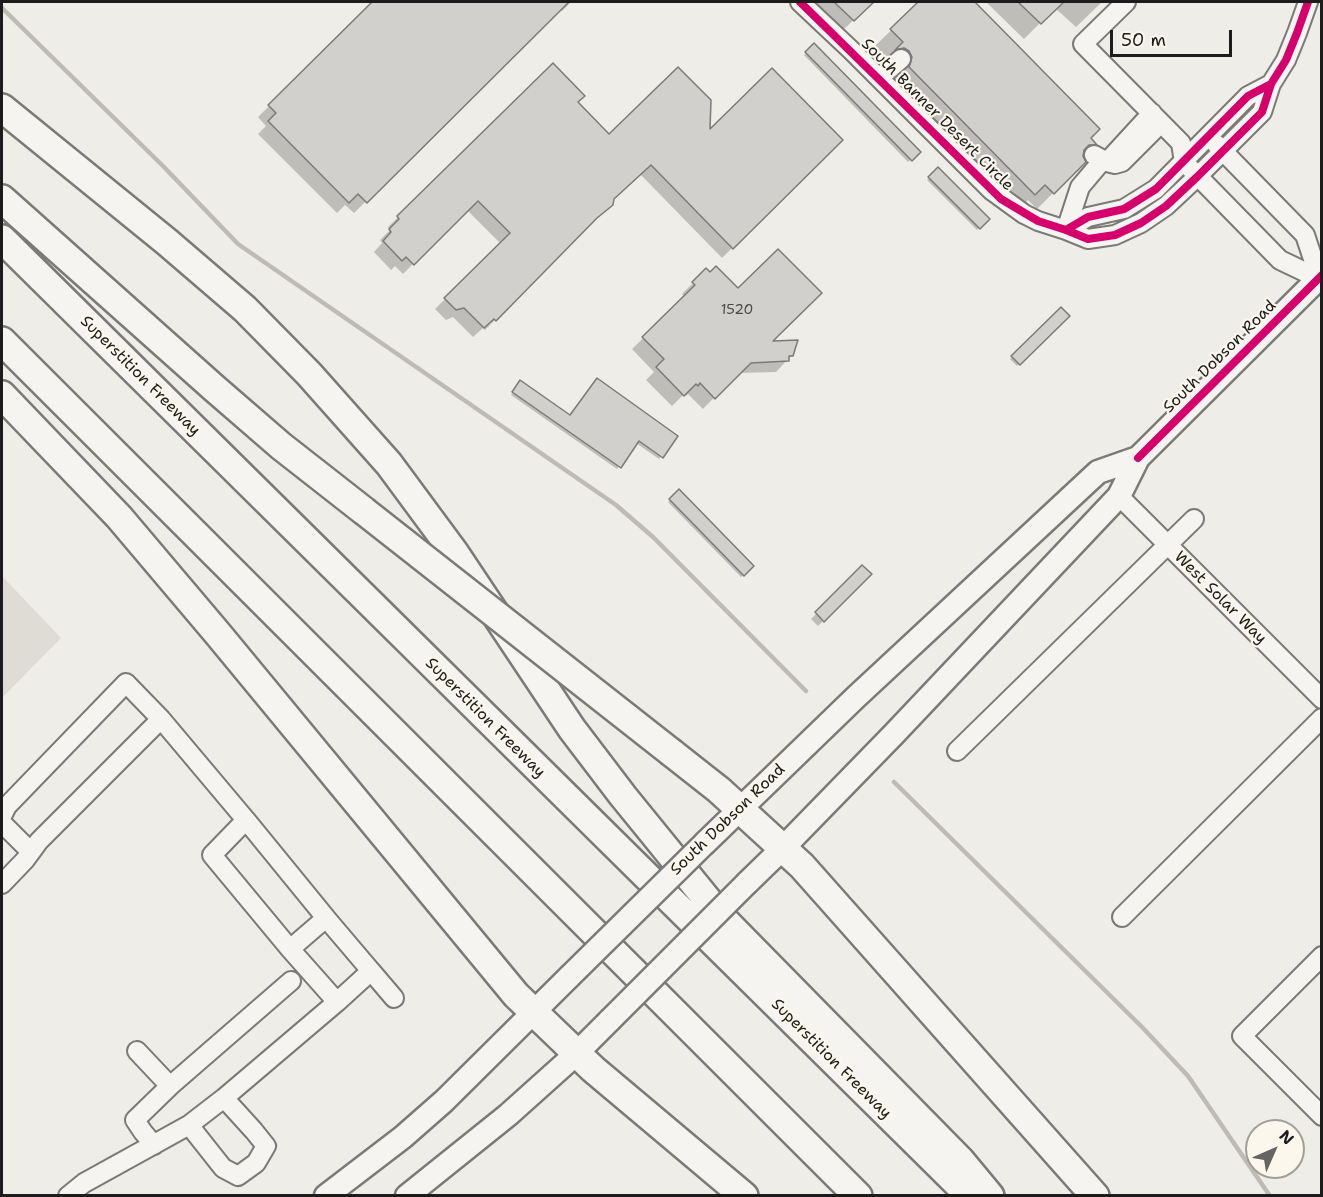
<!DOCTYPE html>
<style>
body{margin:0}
#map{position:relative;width:1323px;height:1197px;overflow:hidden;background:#eeede8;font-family:"Shantell Sans",sans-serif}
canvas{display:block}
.frame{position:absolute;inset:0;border:3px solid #1c1c1c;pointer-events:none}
.north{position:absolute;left:1245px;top:1119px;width:60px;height:60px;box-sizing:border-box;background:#fbf7ec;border:2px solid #a29f99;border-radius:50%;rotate:45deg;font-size:16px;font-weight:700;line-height:24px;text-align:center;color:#1c1c1c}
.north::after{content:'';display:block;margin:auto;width:21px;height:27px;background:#666563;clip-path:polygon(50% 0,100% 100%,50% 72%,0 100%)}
.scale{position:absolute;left:1110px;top:30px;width:122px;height:27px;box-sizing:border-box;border:3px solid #1c1c1c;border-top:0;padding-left:8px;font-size:18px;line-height:21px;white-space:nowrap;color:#1c1c1c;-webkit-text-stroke:4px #fbf7ec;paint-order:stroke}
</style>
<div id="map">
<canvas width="1323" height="1197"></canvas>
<div class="frame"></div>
<div class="north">N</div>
<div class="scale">50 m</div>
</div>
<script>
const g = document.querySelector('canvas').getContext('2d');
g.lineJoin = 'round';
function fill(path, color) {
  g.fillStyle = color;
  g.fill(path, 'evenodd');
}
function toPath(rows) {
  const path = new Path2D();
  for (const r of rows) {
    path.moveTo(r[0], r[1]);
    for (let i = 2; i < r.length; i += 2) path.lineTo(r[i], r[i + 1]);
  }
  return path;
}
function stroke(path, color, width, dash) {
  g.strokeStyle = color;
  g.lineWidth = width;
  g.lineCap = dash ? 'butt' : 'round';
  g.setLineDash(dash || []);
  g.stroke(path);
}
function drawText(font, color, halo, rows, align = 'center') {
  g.font = font + ' "Shantell Sans",sans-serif';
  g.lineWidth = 4.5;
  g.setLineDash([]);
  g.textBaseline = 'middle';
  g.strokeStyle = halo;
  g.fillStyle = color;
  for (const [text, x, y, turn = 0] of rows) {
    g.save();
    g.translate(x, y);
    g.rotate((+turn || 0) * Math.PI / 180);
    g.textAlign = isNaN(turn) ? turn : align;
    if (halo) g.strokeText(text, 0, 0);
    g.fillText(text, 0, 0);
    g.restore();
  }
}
const green = toPath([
 [2,576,61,638,2,698]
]);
const shadow = toPath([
 [374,2,571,2,562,11,560,9,354,213,345,205,337,213,258,134,266,126,258,117],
 [801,2,872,2,837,36],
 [920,2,975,2,974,2,1095,145,1082,158,1083,163,1037,209,1028,200,1018,210,894,83,897,74,888,59,875,46],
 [986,2,1102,2,1076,27,1055,8,1024,39],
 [814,45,919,152,908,162,804,55],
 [553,65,576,102,609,136,709,133,841,140,722,258,640,174,612,199,612,205,586,228,485,330,483,328,473,337,453,317,446,320,435,309,501,244,467,210,403,274,395,266,391,270,374,252,382,243,380,240,390,230,388,227],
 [938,169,988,219,977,230,927,180],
 [706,270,770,343,792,355,776,372,738,373,703,409,688,394,686,396,684,394,672,406,646,380,654,372,632,349,685,297,682,294],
 [1061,309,1068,316,1017,366,1010,359],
 [518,384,570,417,676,436,659,459,636,443,617,469,511,395],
 [679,491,752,566,741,577,668,502],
 [862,567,869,574,818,626,811,619]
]);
const stream = toPath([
 [2,8,163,166,238,244,616,505,653,537,806,691],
 [894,782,1142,1027,1188,1076,1270,1196]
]);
const building = toPath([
 [372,2,569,2,367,203,358,194,349,203,268,121,276,113,268,105,372,2],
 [834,2,874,2,854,21,834,2],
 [918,2,975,2,1100,129,1091,138,1097,145,1089,145,1084,150,1083,156,1086,162,1054,194,1045,185,1035,195,909,67,912,57,909,51,904,48,895,50,903,42,890,29,918,2],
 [1018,2,1064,2,1041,24,1018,2],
 [814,43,921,152,912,161,805,52,814,43],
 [553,63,585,96,578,102,609,134,678,67,711,100,710,129,772,68,843,140,733,249,651,165,614,199,613,205,597,218,496,321,494,319,484,328,464,308,456,310,444,298,510,233,478,201,414,265,406,257,402,261,383,241,391,232,389,229,399,219,397,216,553,63],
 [938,167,990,219,980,229,928,177,938,167],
 [778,249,822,293,773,341,798,340,793,356,789,356,789,361,751,363,715,399,700,383,698,386,696,384,684,396,656,367,664,359,642,337,695,285,692,282,706,268,710,272,716,266,738,288,778,249],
 [1061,307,1070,316,1020,365,1011,356,1061,307],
 [597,378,678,436,663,458,639,441,621,468,512,392,520,380,570,415,597,378],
 [679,489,754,566,744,576,669,499,679,489],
 [862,565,872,574,824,622,815,612,862,565]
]);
const minor = toPath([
 [800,2,851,50,991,190,1024,214,1038,221,1066,230,1080,187,1102,161],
 [1126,2,1083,44,1181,143,1184,162,1280,260,1322,280],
 [879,78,901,59],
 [1271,84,1248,96,1156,189,1124,209,1088,217,1066,230,1088,239,1115,235,1141,223,1166,206,1197,177,1262,112,1271,84,1286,60,1297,33,1308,2],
 [1216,144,1305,235,1319,277],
 [1094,155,1107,162,1115,164,1122,162,1161,123],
 [1107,162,1152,113],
 [1119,496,1322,699],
 [161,719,246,820],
 [957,751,1194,519],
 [2,816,7,806,126,683,161,719,39,841,25,860,2,884],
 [2,823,31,852],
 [1122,917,1322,718],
 [290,949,212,855,246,820,326,918],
 [1322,956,1242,1036,1322,1116],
 [371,971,394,998],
 [137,1051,170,1086],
 [224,1098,337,1002,371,971,326,918,290,949,337,1002],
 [154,1145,143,1132,135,1120,170,1086,291,981],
 [68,1196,84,1183,189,1125,224,1098,254,1131,266,1146,256,1163,238,1176,223,1168,189,1125]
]);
const major = toPath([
 [705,843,856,697,1098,472,1138,458],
 [747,883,783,848,894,734,1119,496,1138,458,1322,275],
 [326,1196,403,1137,444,1101,570,976],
 [407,1196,508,1115,576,1054,610,1020]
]);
const highway = toPath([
 [2,108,167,242,245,309,309,374,389,464,454,552,572,729,623,796,723,919,961,1161,990,1196],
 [2,199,214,388,281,446,364,511],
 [2,239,960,1186],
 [2,341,858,1196],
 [2,395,119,517,218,634,516,995,593,1069,744,1196],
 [672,753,719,790,802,866,1095,1196]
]);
const majorBridge = toPath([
 [570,976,705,843],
 [610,1020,747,883]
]);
const highwayBridge = toPath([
 [364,511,672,753]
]);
const cycleway = toPath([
 [800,2,1001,199,1038,221,1066,230],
 [1271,84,1248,96,1156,189,1124,209,1088,217,1066,230,1088,239,1115,235,1141,223,1166,206,1197,177,1262,112,1271,84,1286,60,1297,33,1308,2],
 [1138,458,1322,275]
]);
const numberNames = [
 ["1520",737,310]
];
const streetNames = [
 ["South Banner Desert Circle",937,115,45],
 ["South Dobson Road",1220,357,-45],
 ["Superstition Freeway",140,376,45],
 ["West Solar Way",1220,598,45],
 ["Superstition Freeway",485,718,45],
 ["South Dobson Road",728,820,-44],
 ["Superstition Freeway",831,1059,45]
];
fill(green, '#dfdcd5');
fill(shadow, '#0003');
stroke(stream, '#bebbb6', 4.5);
fill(building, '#d1d0cc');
stroke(building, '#7a7a78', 1.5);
stroke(minor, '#7a7a78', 22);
stroke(major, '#7a7a78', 27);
stroke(highway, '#7a7a78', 32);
stroke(minor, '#f5f4f0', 18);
stroke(major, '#f5f4f0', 22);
stroke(highway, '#f5f4f0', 27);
stroke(majorBridge, '#7a7a78', 27, []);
stroke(highwayBridge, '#7a7a78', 32, []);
stroke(majorBridge, '#f5f4f0', 22);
stroke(highwayBridge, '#f5f4f0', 27);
stroke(cycleway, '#d6006c', 8);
drawText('14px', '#494948', null, numberNames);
drawText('16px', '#1c1c1c', '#fbf7ec', streetNames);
</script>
